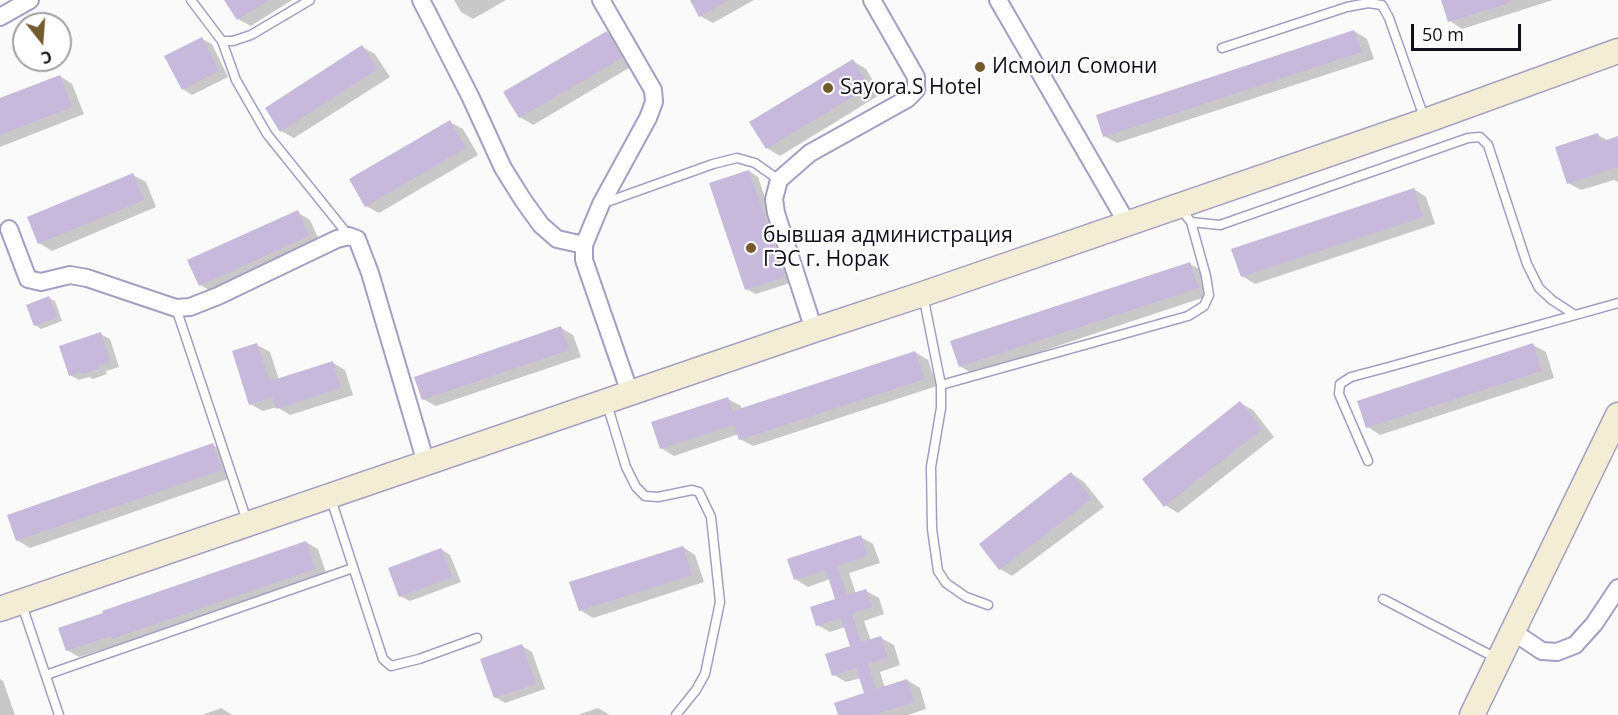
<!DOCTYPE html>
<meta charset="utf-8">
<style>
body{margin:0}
#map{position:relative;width:1618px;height:715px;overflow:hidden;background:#fafafa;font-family:"Open Sans",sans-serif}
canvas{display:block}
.north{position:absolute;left:12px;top:12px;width:60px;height:60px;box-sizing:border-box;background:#fff;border:2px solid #a09fa3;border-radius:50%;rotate:163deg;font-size:16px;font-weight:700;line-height:24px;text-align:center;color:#110f1a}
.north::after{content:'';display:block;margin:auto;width:21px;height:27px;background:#735b2c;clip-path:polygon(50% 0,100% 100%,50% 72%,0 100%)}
.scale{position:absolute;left:1411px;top:24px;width:110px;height:27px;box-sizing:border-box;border:3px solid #110f1a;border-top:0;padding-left:8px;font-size:18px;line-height:21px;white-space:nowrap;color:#110f1a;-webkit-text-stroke:4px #fff;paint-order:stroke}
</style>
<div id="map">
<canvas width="1618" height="715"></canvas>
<div class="north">С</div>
<div class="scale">50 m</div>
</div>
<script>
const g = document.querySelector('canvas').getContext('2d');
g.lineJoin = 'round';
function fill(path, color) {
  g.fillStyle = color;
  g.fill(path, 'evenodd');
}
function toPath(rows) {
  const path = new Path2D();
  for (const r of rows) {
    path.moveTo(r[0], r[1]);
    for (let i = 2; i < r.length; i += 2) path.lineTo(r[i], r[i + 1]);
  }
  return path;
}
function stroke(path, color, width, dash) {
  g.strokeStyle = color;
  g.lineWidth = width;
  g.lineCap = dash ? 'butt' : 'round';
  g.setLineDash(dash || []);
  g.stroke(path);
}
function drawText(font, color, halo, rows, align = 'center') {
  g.font = font + ' "Open Sans",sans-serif';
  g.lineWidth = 4.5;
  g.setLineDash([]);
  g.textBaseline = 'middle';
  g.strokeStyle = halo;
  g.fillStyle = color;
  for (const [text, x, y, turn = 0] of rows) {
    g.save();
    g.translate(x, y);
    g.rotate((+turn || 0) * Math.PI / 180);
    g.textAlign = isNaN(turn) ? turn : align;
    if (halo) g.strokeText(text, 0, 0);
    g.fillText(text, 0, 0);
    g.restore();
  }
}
const shadow = toPath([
 [226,0,292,0,251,26,238,19],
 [454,0,506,0,473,19,461,12],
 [691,0,754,0,713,23,700,16],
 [1443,0,1553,0,1462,29,1450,21],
 [1354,31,1367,39,1374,59,1117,143,1104,136],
 [607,33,620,40,634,65,533,125,520,117],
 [202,39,212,44,228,77,192,95,183,89],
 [362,47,375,54,390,77,294,138,281,131],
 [853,61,866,69,881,94,780,156,767,148,751,122],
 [60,76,72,84,84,114,0,147,0,100],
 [450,122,463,129,478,155,379,213,366,206],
 [1598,135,1609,141,1618,138,1618,182,1614,180,1581,190,1568,183],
 [749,171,758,177,793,282,756,294,746,289],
 [133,175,146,182,156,207,52,251,39,243],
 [1414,189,1426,197,1435,224,1255,284,1242,276],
 [297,212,310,220,321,244,213,292,200,285],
 [1190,264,1203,271,1211,295,973,374,960,366],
 [49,298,55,301,62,321,41,329,35,325],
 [561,328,573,335,581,357,436,406,423,399],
 [100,334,110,339,119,367,106,371,107,374,93,379,89,377,79,380,70,375],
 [257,345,270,352,279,380,333,363,345,370,353,395,290,415,277,407,263,411,250,404],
 [1533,345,1546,352,1554,378,1380,435,1368,427],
 [915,352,928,360,937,386,753,446,740,439,739,434,674,456,661,448,728,399,741,406,742,410],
 [1240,403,1253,410,1274,437,1178,513,1165,505],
 [213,445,226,452,234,477,30,548,17,540],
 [1072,474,1084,482,1104,507,1012,576,1000,569],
 [861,537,873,544,880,563,849,573,856,594,866,591,879,598,884,614,864,621,871,641,881,638,894,645,900,665,880,672,885,688,907,680,920,688,926,709,908,715,840,715,866,694,861,678,846,682,834,675,852,647,845,627,830,632,817,625,837,600,830,579,808,587,795,579],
 [306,542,318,549,327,576,125,645,123,643,79,657,67,650],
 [683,547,695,555,704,582,593,618,580,610],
 [441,549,450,555,461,582,410,601,400,596],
 [522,646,532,652,545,689,505,703,495,697],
 [0,679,3,681,15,715,0,715],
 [221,708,232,715,202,715],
 [598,708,610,715,577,715]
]);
const building = toPath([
 [224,0,269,0,237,20],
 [690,0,729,0,699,17],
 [1441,0,1510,0,1510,3,1448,22],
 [1354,30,1362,52,1103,137,1096,115],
 [607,31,622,58,519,118,503,92],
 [202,37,219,71,182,90,164,56],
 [362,45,378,69,280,132,265,108],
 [853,59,869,87,766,149,749,122],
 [60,75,72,107,0,135,0,98],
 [450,120,466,148,365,207,349,179],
 [1598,133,1601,142,1618,136,1618,167,1567,184,1555,147],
 [749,170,785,277,745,290,709,183],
 [133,173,144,200,38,244,27,217],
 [1414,188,1423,217,1241,277,1231,249],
 [298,210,309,236,199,286,187,260],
 [1190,262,1199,288,959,367,950,341],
 [49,296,57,318,34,326,26,305],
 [561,326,569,350,422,400,414,377],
 [101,332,110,362,98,366,99,369,82,374,81,372,69,376,59,346],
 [257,343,270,381,333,361,341,388,276,409,272,397,249,405,232,351],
 [1533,343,1542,371,1366,428,1357,401],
 [915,351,925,379,739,440,734,425,660,449,651,422,728,397,733,411],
 [1240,401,1262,429,1164,507,1142,479],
 [213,443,222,470,16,541,7,515],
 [1071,472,1092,499,999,570,979,544],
 [861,535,867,556,837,566,847,595,866,589,872,607,852,614,861,642,881,636,888,658,868,664,876,689,907,679,914,702,874,715,838,715,834,703,864,693,856,668,832,676,825,654,850,646,841,618,816,626,810,607,835,599,826,570,794,580,787,559],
 [306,541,315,569,112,639,111,636,66,651,58,628,103,613,102,611],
 [683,546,692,575,579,611,569,582],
 [441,548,452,577,399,597,388,568],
 [522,644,536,684,494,698,480,659]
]);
const lane = toPath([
 [191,0,222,41,233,41,251,35,310,0],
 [222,41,236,80,267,134,349,236],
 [1222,48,1347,7,1368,3,1382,5,1389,18,1425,120],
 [604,203,713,164,737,158,755,163,779,180],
 [1180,208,1191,222,1220,225,1468,138,1480,137,1488,145,1527,264,1539,288,1552,300,1575,315],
 [923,295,941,385,941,408,931,467,932,529,938,571,946,583,966,597,988,605],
 [176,308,247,521],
 [941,385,1188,316,1204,306,1209,295,1206,276,1191,222],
 [607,404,626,467,636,487,645,496,658,497,692,490,699,492,711,517,720,602,705,674,696,690,676,715],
 [1368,461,1339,394,1340,384,1351,377,1385,368,1618,303],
 [331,499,383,659,391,666,419,659,477,638],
 [1383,599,1498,659],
 [22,605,59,715],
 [46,675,353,568]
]);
const street = toPath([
 [421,0,470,96,503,168,523,200,541,225,557,239,584,245],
 [601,0,653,90,654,102,648,118,601,204,584,245,584,260,630,393],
 [998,0,1127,223],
 [0,17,30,0],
 [9,229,28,279,41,282,70,275,87,278,176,308,190,307,218,296,337,239,349,236,357,239,370,273,426,463],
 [814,330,776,213,774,199,779,180,810,153,907,99,916,90,916,77,872,0],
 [1512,631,1542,651,1557,652,1575,645,1594,624,1618,588]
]);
const secondary = toPath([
 [0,609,814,330,923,294,1425,121,1618,51],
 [1472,715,1618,415]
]);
const markers = [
 [980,67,6,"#735b2c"],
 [828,88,6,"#735b2c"],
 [751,248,6,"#735b2c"]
];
const poiNames = [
 ["Исмоил Сомони",992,67],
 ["Sayora.S Hotel",840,88],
 ["бывшая администрация",763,236],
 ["ГЭС г. Норак",763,260]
];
fill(shadow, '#0003');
fill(building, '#c6b9db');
stroke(lane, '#a49fc1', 11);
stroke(street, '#a49fc1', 20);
stroke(secondary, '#a49fc1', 27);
stroke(lane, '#fff', 8);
stroke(street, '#fff', 16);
stroke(secondary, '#f4edd6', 24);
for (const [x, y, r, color] of markers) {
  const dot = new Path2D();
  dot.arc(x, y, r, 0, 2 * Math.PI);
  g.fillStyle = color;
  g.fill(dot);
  stroke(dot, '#fff', 2);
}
drawText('21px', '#110f1a', '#fff', poiNames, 'left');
</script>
